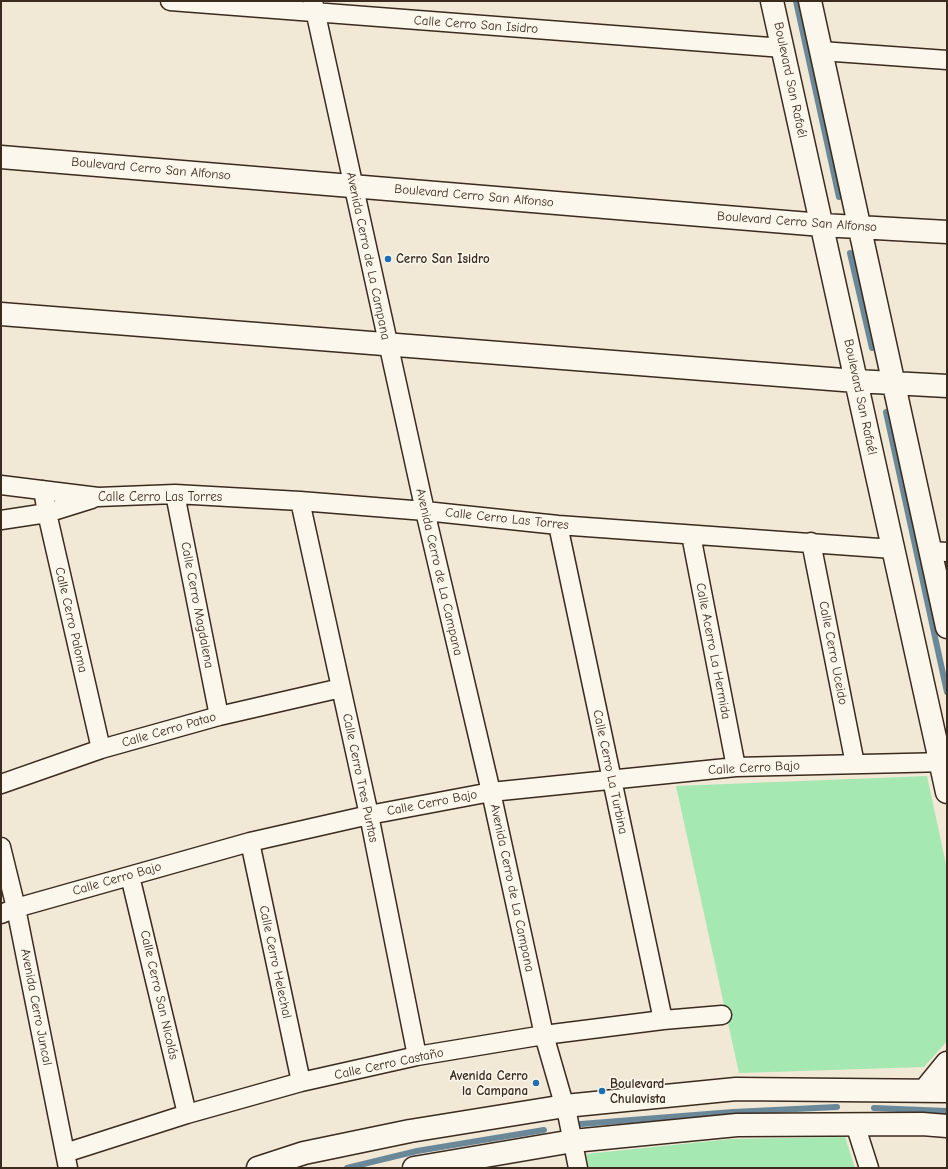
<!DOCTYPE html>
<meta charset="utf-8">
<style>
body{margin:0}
#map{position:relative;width:948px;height:1169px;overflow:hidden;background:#f1e8d6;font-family:"Comic Neue",sans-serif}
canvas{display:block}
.frame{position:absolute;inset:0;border:2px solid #3b2a1e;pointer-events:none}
</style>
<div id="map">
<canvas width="948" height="1169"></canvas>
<div class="frame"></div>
</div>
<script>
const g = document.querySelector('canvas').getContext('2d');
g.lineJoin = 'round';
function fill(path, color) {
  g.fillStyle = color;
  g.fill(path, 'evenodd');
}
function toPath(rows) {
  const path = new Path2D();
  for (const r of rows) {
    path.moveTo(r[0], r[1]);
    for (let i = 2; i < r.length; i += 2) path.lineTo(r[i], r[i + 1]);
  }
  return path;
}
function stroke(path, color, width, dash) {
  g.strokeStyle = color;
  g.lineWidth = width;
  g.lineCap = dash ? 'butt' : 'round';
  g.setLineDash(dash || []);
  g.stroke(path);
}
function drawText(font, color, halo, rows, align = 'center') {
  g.font = font + ' "Comic Neue",sans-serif';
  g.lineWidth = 3;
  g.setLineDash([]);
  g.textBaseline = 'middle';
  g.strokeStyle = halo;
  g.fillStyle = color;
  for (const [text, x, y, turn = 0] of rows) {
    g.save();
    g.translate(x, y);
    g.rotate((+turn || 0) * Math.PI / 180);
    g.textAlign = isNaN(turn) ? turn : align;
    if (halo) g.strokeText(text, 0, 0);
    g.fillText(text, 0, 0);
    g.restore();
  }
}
const green = toPath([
 [927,776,947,869,947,1041,924,1067,739,1073,676,786],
 [845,1137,855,1168,589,1168,586,1154,731,1139]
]);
const stream = toPath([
 [796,1,839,197],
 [850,253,872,348],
 [886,412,947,692],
 [874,1108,947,1111],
 [581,1124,733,1112,837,1107],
 [347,1168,417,1151,544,1130]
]);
const street = toPath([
 [170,1,783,48],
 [313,1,425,511,491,792,544,1035,568,1118,578,1168],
 [821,51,947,60],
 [1,485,98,497,175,494,300,501,425,511,558,525,893,549],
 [43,490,47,513,101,749],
 [175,494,219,716],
 [300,501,369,815,417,1056],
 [1,520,47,513,92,499],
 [558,525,663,1020],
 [691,535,736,767],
 [811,542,855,764],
 [930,551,947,552],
 [1,784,101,749,219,716,341,688],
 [250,842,301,1082],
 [1,847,16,908,68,1168],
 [130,876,187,1114],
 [1,914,16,908,250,842,369,815,491,792,736,767,947,762],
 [855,1124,869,1168],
 [65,1153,187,1114,301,1082,417,1056,544,1035,663,1020,722,1015]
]);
const secondary = toPath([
 [772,1,947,792],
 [810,1,947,627],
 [1,157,822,225,947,232],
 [1,314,856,381,947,386],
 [925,1090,947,1063],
 [258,1168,304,1153,410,1131,565,1106,736,1089,947,1091],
 [414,1168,573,1141,737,1125,922,1124,947,1126]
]);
const markers = [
 [388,259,4,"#1f6fb2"],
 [536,1083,4,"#1f6fb2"],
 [602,1091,4,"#1f6fb2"]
];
const streetNames = [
 ["Calle Cerro San Isidro",476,25,4],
 ["Boulevard San Rafaél",790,80,78],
 ["Boulevard Cerro San Alfonso",151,169,5],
 ["Boulevard Cerro San Alfonso",474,196,5],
 ["Boulevard Cerro San Alfonso",797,222,4],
 ["Avenida Cerro de La Campana",368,256,78],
 ["Boulevard San Rafaél",860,397,78],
 ["Calle Cerro Las Torres",160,497],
 ["Calle Cerro Las Torres",507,519,6],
 ["Avenida Cerro de La Campana",439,572,77],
 ["Calle Cerro Magdalena",197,605,79],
 ["Calle Cerro Paloma",71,620,77],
 ["Calle Acerro La Hermida",713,651,79],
 ["Calle Cerro Uceido",833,653,79],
 ["Calle Cerro Patao",169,730,-16],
 ["Calle Cerro Bajo",754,768,-3],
 ["Calle Cerro La Turbina",610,772,78],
 ["Calle Cerro Tres Puntas",360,778,78],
 ["Calle Cerro Bajo",432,803,-11],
 ["Calle Cerro Bajo",117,879,-16],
 ["Avenida Cerro de La Campana",512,888,78],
 ["Calle Cerro Helechal",275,962,78],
 ["Calle Cerro San Nicolás",159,995,77],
 ["Avenida Cerro Juncal",36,1007,79],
 ["Calle Cerro Castaño",389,1064,-12]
];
const poiNames = [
 ["Cerro San Isidro",396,259],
 ["Avenida Cerro",528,1076,"right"],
 ["la Campana",528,1091,"right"],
 ["Boulevard",610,1084],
 ["Chulavista",610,1099]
];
fill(green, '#a5e8b2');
stroke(stream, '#6a8898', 6);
stroke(street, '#3b2a1e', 21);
stroke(secondary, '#3b2a1e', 25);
stroke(street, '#fbf7ec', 18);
stroke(secondary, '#fbf7ec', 22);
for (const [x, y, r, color] of markers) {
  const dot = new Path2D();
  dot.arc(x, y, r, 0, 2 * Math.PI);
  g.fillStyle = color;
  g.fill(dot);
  stroke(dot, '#fbf7ec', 1.5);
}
drawText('13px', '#3b2a1e', '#fbf7ec', streetNames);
drawText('bold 13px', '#3b2a1e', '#fbf7ec', poiNames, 'left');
</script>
